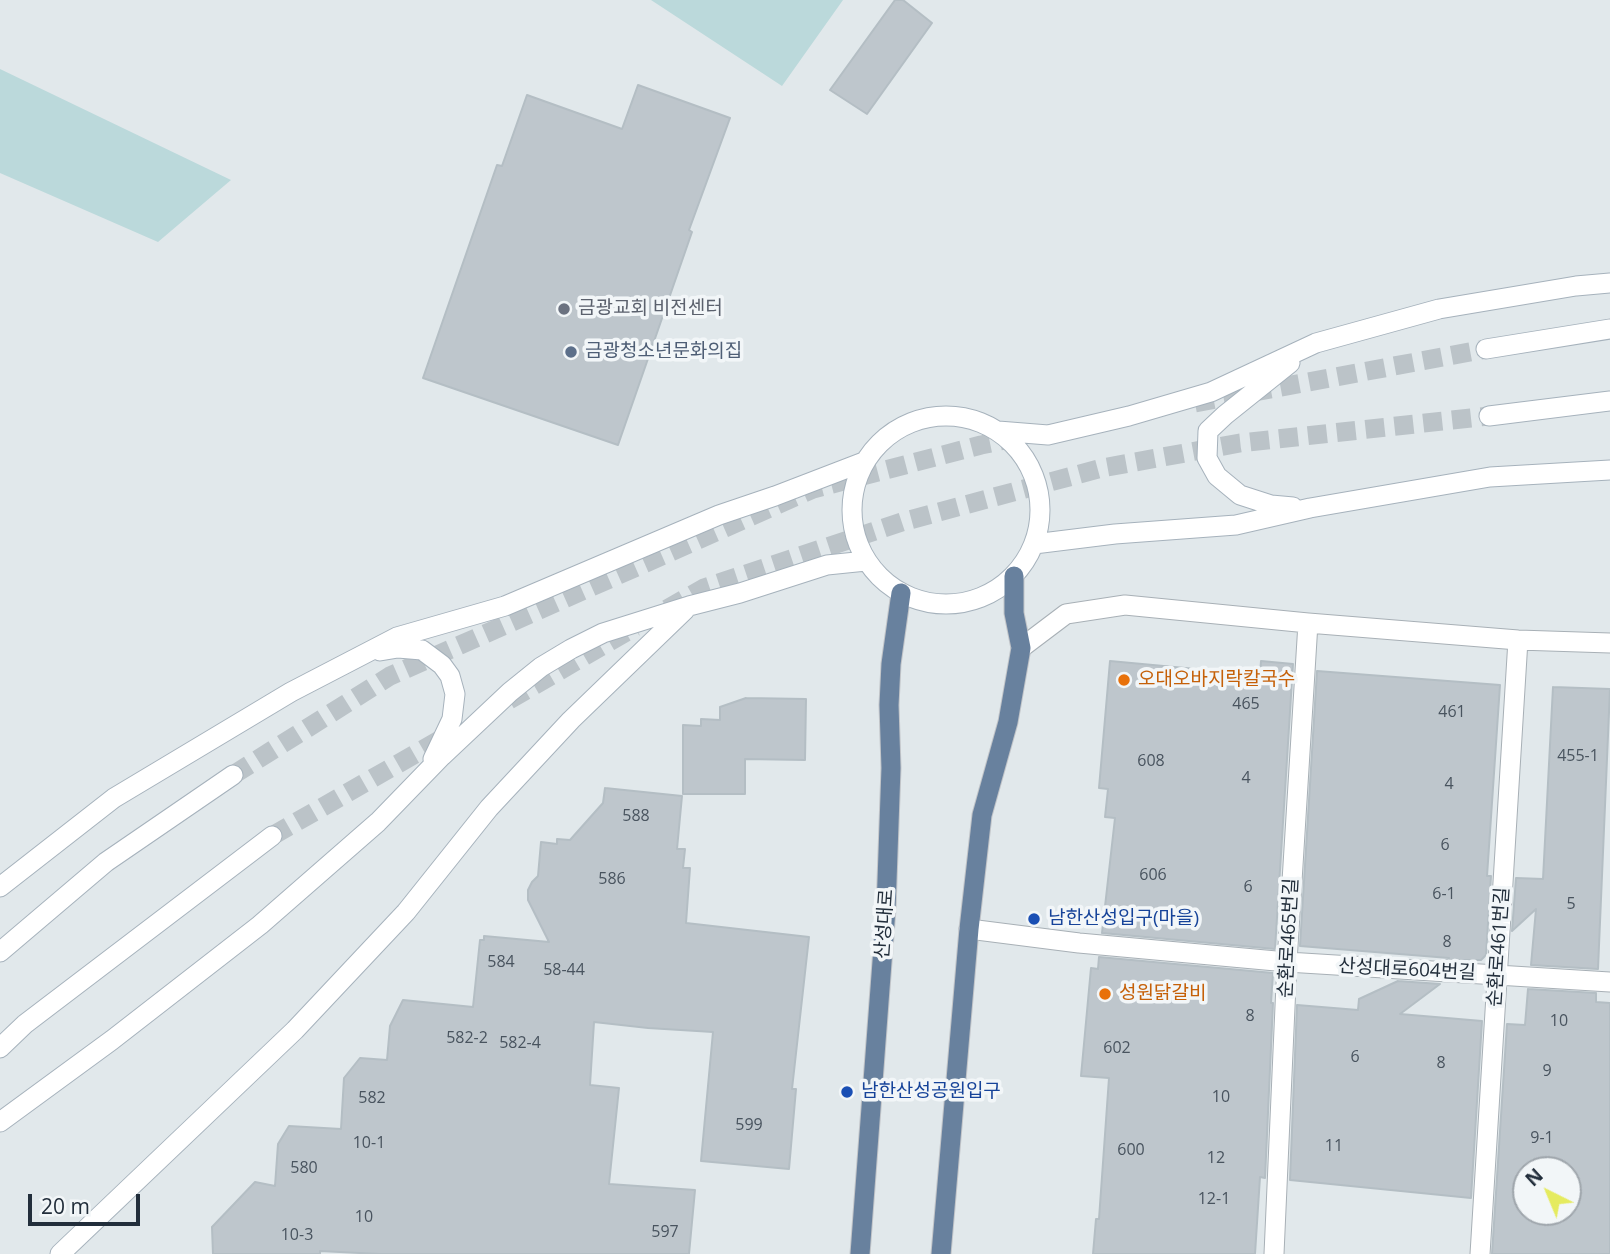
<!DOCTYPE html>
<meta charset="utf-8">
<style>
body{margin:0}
#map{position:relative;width:1610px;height:1254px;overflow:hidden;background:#e1e8eb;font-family:"Open Sans",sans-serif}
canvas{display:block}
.north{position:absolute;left:1512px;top:1156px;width:70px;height:70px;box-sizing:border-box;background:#f2f6f8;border:2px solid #9fa6ac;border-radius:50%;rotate:317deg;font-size:19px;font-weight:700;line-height:28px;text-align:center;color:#222e3b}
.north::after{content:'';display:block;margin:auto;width:24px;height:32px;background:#e5eb5f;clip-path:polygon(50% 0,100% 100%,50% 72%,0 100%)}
.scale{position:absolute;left:28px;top:1194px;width:112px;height:32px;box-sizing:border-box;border:4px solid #222e3b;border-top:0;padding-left:9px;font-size:21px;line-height:24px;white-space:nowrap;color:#222e3b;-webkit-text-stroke:5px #f2f6f8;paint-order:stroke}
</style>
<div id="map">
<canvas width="1610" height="1254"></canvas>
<div class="north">N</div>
<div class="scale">20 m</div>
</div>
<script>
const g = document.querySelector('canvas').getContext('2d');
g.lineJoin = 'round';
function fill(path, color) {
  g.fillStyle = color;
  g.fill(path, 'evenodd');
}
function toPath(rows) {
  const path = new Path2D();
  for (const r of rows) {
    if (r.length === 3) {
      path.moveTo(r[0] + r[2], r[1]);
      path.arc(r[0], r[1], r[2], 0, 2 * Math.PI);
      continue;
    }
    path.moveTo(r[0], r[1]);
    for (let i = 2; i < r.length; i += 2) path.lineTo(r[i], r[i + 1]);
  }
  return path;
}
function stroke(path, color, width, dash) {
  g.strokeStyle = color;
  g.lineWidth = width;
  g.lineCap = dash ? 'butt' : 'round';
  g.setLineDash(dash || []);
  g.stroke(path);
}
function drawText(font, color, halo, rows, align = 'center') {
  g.font = font + ' "Open Sans","Noto Sans KR",sans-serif';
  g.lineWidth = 7;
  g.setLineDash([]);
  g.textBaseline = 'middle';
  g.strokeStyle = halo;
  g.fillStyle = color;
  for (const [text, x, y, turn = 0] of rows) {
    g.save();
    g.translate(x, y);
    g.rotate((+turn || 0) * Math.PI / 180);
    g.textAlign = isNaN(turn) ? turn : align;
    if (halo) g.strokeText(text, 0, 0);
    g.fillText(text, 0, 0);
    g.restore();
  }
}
const green = toPath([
 [651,0,843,0,782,86],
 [0,69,231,180,158,242,0,173]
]);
const building = toPath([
 [895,0,903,0,932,23,867,114,830,90,895,0],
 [638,85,730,118,689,230,692,232,618,445,423,378,497,165,502,166,527,95,622,129,638,85],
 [1110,661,1260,675,1261,661,1293,664,1275,949,1102,933,1115,818,1105,817,1108,789,1099,788,1110,661],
 [1317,671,1500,685,1487,876,1491,876,1486,955,1481,960,1446,960,1449,958,1300,946,1317,671],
 [1553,687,1610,689,1598,969,1531,965,1536,909,1512,931,1516,878,1543,879,1553,687],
 [746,698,806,699,805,760,745,759,745,794,683,794,683,725,701,726,701,719,720,720,720,707,746,698],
 [605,788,682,796,677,849,685,849,683,868,690,868,686,923,809,937,792,1089,796,1089,789,1169,701,1161,713,1032,648,1028,594,1022,590,1085,619,1088,609,1184,695,1190,689,1254,379,1254,320,1251,320,1254,213,1254,212,1227,255,1182,275,1186,278,1144,289,1126,341,1129,344,1078,360,1058,387,1060,390,1026,403,1000,473,1007,480,940,484,940,484,936,549,942,528,900,528,890,532,882,538,876,541,842,557,844,557,839,570,840,603,803,605,788],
 [1099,957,1273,973,1271,1003,1273,1003,1265,1178,1260,1177,1255,1254,1093,1254,1096,1219,1099,1219,1109,1078,1081,1076,1091,968,1098,969,1099,957],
 [1398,981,1440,984,1400,1014,1482,1021,1471,1198,1290,1180,1297,1005,1358,1010,1359,999,1398,981],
 [1528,989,1596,993,1596,1002,1610,1003,1610,1254,1492,1254,1507,1024,1525,1025,1528,989],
 [1526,1170,1568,1170,1568,1212,1526,1212,1526,1170]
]);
const secondaryTunnel = toPath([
 [1195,403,1486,349],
 [667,609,704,588,902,522,1102,468,1240,443,1489,416],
 [509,700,635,627],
 [233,775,390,676,813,489,981,445,1024,436],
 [272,836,450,734]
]);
const minor = toPath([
 [1021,648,1066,614,1125,605,1308,623,1518,640,1610,643],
 [969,929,1079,943,1287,962,1610,982],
 [1274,1254,1287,962,1308,623],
 [1480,1254,1518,640]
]);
const secondary = toPath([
 [1486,349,1610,329],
 [1290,363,1225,415,1208,431,1207,458,1217,476,1240,495,1271,505,1293,507],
 [1489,416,1610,401],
 [946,510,94],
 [998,431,1048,435,1129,416,1211,392,1316,343,1439,309,1576,286,1610,283],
 [1034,544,1115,534,1236,525,1310,508,1490,477,1610,470],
 [380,651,398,648,422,650,442,665,450,676,455,694,452,719,433,759],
 [0,887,114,798,291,692,397,637,505,606,719,515,775,496,866,461],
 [0,952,106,862,233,775],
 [0,1048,25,1024,272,836],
 [0,1122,112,1040,260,925,378,822,442,756,510,692,541,667,571,649,603,633,689,606,740,593,827,565,866,561],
 [60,1254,295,1030,406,912,489,808,571,720,685,610]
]);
const primary = toPath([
 [860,1254,886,909,891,768,889,705,891,664,901,593],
 [941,1254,969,929,982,815,1008,722,1021,648,1014,613,1014,576]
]);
const markers = [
 [564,309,7,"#6b7280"],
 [571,352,7,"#5c6f8a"],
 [1124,680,7,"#e8710a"],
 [1034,919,7,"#1a4fb4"],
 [1105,994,7,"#e8710a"],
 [847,1092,7,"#1a4fb4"]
];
const numberNames = [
 ["465",1246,704],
 ["461",1452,712],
 ["455-1",1578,756],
 ["608",1151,761],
 ["4",1246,778],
 ["4",1449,784],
 ["588",636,816],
 ["6",1445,845],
 ["606",1153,875],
 ["586",612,879],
 ["6",1248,887],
 ["6-1",1444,894],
 ["5",1571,904],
 ["8",1447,942],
 ["584",501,962],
 ["58-44",564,970],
 ["8",1250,1016],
 ["10",1559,1021],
 ["582-2",467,1038],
 ["582-4",520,1043],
 ["602",1117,1048],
 ["6",1355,1057],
 ["8",1441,1063],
 ["9",1547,1071],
 ["10",1221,1097],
 ["582",372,1098],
 ["599",749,1125],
 ["9-1",1542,1138],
 ["10-1",369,1143],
 ["11",1334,1146],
 ["600",1131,1150],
 ["12",1216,1158],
 ["580",304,1168],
 ["12-1",1214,1199],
 ["10",364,1217],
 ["597",665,1232],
 ["10-3",297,1235]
];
const worshipNames = [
 ["금광교회 비전센터",578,309]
];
const serviceNames = [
 ["금광청소년문화의집",585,352]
];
const foodNames = [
 ["오대오바지락칼국수",1138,680],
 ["성원닭갈비",1119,994]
];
const transitNames = [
 ["남한산성입구(마을)",1048,919],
 ["남한산성공원입구",861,1092]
];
const streetNames = [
 ["산성대로",885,924,-86],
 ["순환로465번길",1289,938,-87],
 ["순환로461번길",1499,947,-86],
 ["산성대로604번길",1407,970,3]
];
fill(green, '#bbd9db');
fill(building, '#bec6cc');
stroke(building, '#b4bec4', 2);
stroke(secondaryTunnel, '#bbc3c8', 19, [19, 10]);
stroke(minor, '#a8b0b6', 21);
stroke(secondary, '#a6b2bc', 21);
stroke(primary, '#c1c4c8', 21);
stroke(minor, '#fff', 19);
stroke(secondary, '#fff', 19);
stroke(primary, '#68819e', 19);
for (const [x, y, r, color] of markers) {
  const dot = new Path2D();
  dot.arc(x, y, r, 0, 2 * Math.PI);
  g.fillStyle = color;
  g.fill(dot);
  stroke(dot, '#f2f6f8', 2.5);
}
drawText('16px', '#49545f', null, numberNames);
drawText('19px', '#5b616d', '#f2f6f8', worshipNames, 'left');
drawText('19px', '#4e5e75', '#f2f6f8', serviceNames, 'left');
drawText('19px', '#c56008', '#f2f6f8', foodNames, 'left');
drawText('19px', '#164399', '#f2f6f8', transitNames, 'left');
drawText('19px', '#222e3b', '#f2f6f8', streetNames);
</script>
